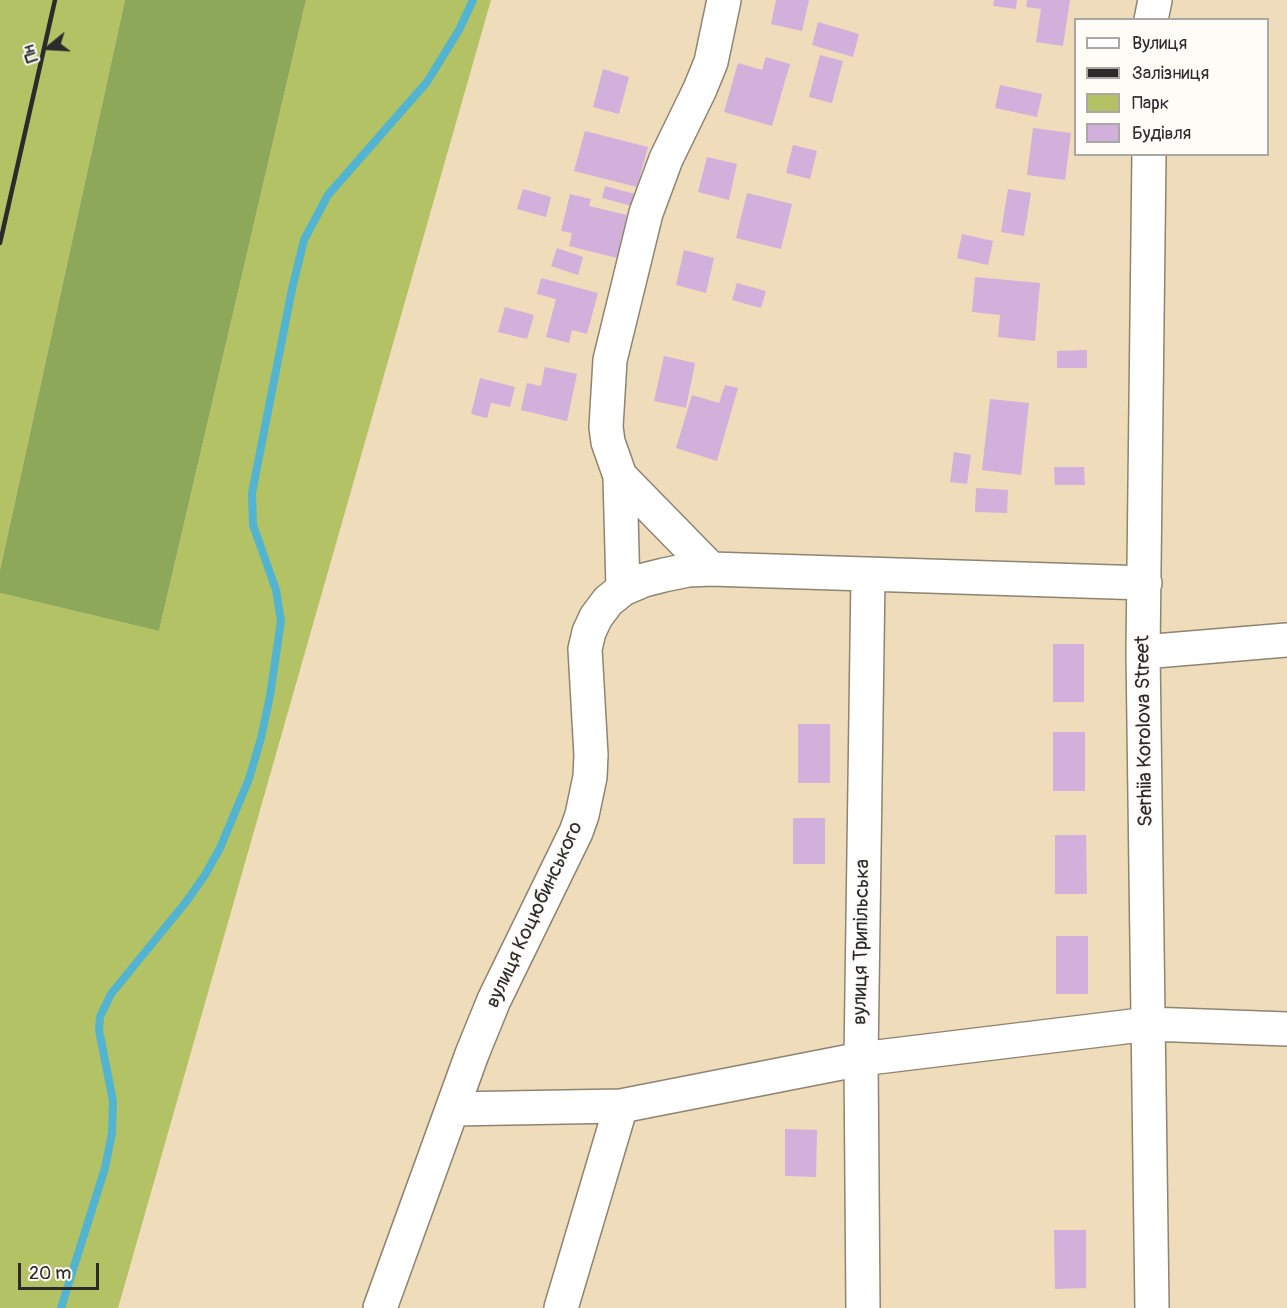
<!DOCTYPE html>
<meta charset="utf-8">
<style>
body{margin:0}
#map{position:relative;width:1287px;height:1308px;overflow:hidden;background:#efdcba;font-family:Pangolin,sans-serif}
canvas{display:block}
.legend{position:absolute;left:1074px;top:18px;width:195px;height:138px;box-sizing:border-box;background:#fdfcf7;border:2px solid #a9a8a5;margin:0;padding:8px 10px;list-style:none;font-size:18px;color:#2b2b2b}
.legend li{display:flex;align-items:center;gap:12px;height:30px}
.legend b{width:30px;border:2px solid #a9a8a5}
.north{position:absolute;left:18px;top:18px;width:60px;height:60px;-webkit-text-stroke:4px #fdfcf7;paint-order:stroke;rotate:252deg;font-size:16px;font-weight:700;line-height:24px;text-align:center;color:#2b2b2b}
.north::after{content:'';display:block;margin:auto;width:21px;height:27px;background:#2b2b2b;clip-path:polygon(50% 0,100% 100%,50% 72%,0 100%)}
.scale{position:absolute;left:18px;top:1263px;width:81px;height:27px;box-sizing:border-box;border:3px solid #2b2b2b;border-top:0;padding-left:8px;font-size:18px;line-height:21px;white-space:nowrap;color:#2b2b2b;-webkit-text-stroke:4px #fdfcf7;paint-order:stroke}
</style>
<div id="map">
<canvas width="1287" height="1308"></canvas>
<ul class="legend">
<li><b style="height:8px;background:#fff"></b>Вулиця</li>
<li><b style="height:8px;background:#2b2b2b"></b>Залізниця</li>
<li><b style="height:16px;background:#b3c265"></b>Парк</li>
<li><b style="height:16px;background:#d1b0dc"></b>Будівля</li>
</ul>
<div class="north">Пн</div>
<div class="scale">20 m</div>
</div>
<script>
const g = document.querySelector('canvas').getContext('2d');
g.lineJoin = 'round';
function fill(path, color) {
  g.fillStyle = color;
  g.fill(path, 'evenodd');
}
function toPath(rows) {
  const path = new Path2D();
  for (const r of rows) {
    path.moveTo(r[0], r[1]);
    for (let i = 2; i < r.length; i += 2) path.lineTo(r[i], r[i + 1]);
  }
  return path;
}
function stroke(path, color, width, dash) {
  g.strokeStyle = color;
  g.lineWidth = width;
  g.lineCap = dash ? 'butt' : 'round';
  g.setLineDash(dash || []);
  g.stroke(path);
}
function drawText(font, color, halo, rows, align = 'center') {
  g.font = font + ' Pangolin,sans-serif';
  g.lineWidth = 4.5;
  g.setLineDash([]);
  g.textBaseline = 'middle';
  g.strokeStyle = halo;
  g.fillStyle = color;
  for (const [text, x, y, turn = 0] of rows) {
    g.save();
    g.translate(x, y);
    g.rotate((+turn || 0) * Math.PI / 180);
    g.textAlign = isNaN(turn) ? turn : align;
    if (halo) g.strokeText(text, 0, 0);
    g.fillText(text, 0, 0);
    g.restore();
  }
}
const green = toPath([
 [0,0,125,0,0,570],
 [306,0,491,0,118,1308,0,1308,0,593,159,631]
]);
const forest = toPath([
 [125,0,306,0,159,631,0,593,0,570]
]);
const stream = toPath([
 [61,1308,105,1168,112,1133,113,1101,99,1030,100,1017,111,994,186,902,205,875,220,848,249,779,261,738,270,696,281,621,276,590,253,525,252,493,292,289,304,240,328,195,427,82,459,30,473,0]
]);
const building = toPath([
 [776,0,809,0,802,31,771,24],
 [994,0,1017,0,1016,9,993,6],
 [1027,0,1070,0,1063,46,1036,42,1041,9,1026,7],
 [818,22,859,34,853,57,812,45],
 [820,55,843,61,832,103,809,97],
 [766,57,790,64,772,126,724,112,738,63,762,70],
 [603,69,629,77,619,114,593,107],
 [1000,85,1042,94,1037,117,995,108],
 [1033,128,1071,133,1065,180,1027,175],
 [585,131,648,147,637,187,574,171],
 [793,145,817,151,810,179,786,173],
 [707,157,737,164,729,200,698,192],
 [605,186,635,194,632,206,602,198],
 [523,189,551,197,546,217,517,209],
 [1008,189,1031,193,1024,236,1001,232],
 [747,193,792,204,781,249,736,238],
 [570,194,591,199,589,206,627,215,617,258,569,246,572,233,561,231],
 [962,234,993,241,988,265,957,258],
 [557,248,583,257,578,275,551,266],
 [684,250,714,258,706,293,676,285],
 [975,277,1040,283,1035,341,998,337,1000,315,972,312],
 [541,278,598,293,587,334,572,330,569,343,546,337,556,299,537,294],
 [737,283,766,291,761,308,732,300],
 [505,307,534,315,527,339,498,332],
 [1087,350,1087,368,1057,368,1057,351],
 [664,356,695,363,686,408,654,401],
 [545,367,577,374,567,421,521,410,527,383,541,386],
 [480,378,515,387,510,407,491,403,487,418,471,414],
 [725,385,738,388,717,461,676,448,692,395,719,403],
 [990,399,1029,403,1021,475,982,470],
 [954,452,971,455,967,484,950,482],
 [1054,467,1084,467,1085,485,1055,485],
 [976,488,1008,490,1007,513,975,512],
 [1053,644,1084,644,1084,702,1053,702],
 [798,724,830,724,830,783,798,783],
 [1053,732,1085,732,1085,791,1053,791],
 [793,818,825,818,825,864,793,864],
 [1055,835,1086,835,1087,894,1055,894],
 [1056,936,1088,936,1088,994,1056,994],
 [785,1129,817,1130,816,1177,785,1176],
 [1054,1230,1086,1230,1086,1288,1055,1289]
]);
const minor = toPath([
 [1151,20,1155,0],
 [1149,154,1143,652,1152,1308],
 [620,476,711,569],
 [623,589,644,580,664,575,688,570,711,569,1145,583],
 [1143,652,1287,640],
 [452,1109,621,1106],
 [380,1308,472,1054,494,1000,576,832,582,815,590,777,591,755,585,649,589,632,596,617,608,601,623,589,620,476,608,442,606,427,610,360,646,213,666,159,700,89,711,62,724,0],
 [561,1308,621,1106,861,1059,1149,1024,1287,1029],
 [863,1308,861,1059,868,576]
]);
const rail = toPath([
 [0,243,55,0]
]);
const streetNames = [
 ["Serhiia Korolova Street",1145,731,-91],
 ["вулиця Коцюбинського",535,915,-65],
 ["вулиця Трипільська",862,942,-89]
];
fill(green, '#b3c265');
fill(forest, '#8ea85a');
stroke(stream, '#52b4d0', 8);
fill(building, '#d1b0dc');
stroke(minor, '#8d8472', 36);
stroke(minor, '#fff', 33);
stroke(rail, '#2b2b2b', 4.5);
drawText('20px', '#2b2b2b', '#fdfcf7', streetNames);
</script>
